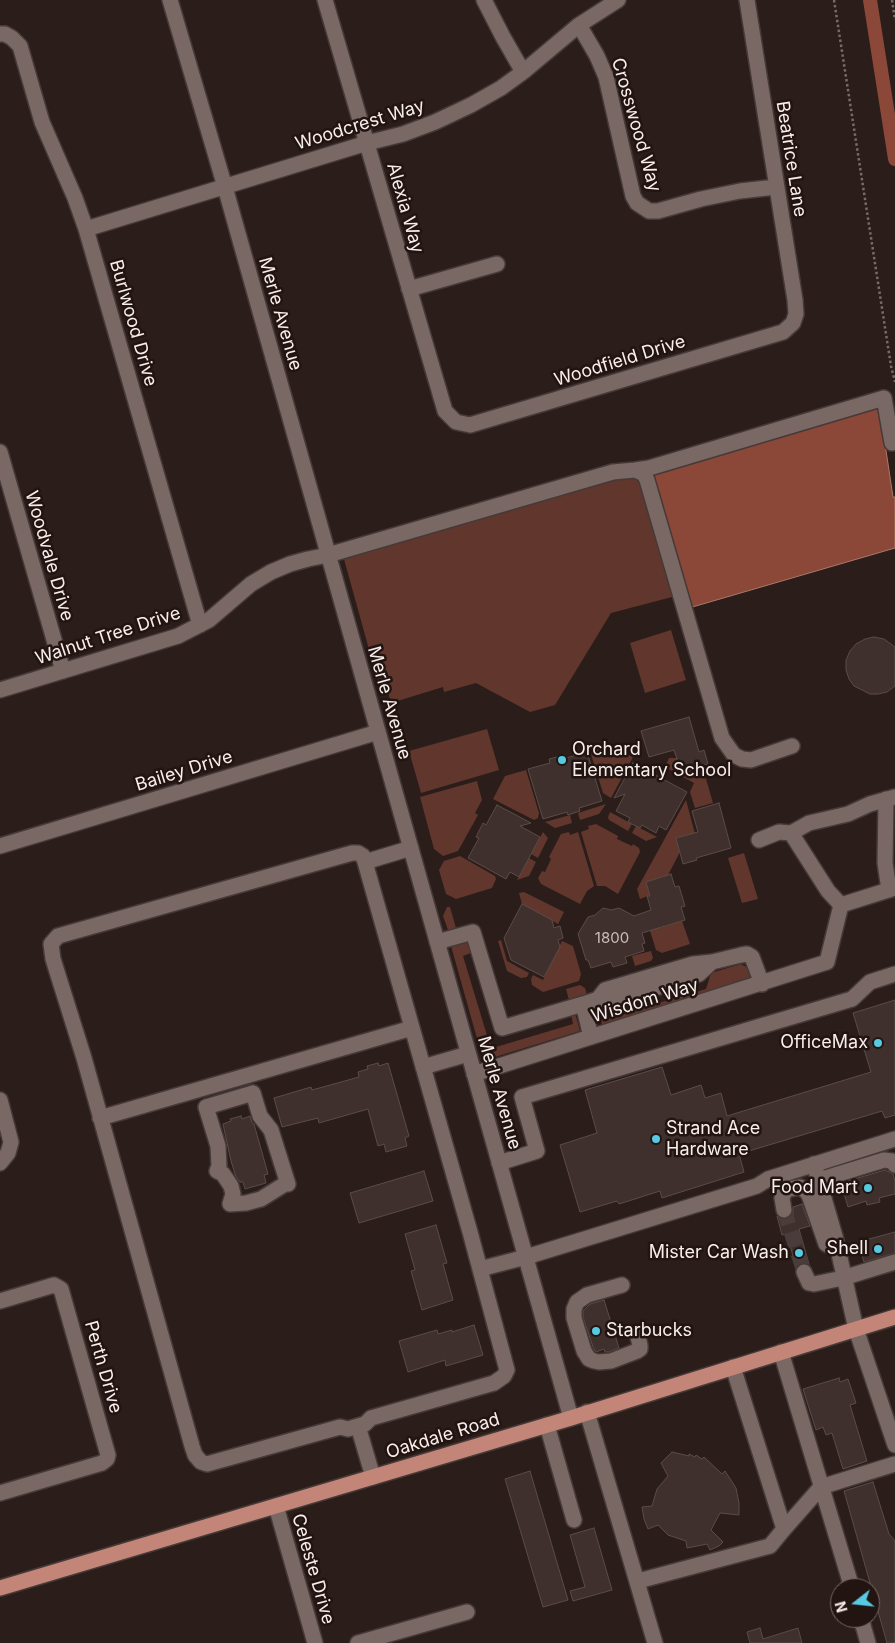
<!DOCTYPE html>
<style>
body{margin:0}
#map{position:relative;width:895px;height:1643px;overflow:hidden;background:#2b1d1a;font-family:Inter,sans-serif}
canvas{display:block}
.north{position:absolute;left:830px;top:1578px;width:50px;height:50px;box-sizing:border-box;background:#211411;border:1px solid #776b69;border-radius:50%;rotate:254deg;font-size:14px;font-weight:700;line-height:20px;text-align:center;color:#f8eeec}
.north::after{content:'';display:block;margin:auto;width:18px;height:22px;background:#57c9e2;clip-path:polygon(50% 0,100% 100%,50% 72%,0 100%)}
</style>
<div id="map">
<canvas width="895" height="1643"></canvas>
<div class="north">N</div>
</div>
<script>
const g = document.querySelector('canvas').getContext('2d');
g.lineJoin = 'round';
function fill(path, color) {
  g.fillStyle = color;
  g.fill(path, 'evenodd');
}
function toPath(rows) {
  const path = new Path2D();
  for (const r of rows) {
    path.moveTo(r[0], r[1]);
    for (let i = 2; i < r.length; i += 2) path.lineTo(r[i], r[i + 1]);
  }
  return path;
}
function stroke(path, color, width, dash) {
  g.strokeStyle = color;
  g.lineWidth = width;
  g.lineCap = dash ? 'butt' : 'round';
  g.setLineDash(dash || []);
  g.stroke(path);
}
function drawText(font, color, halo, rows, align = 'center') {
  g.font = font + ' Inter,sans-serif';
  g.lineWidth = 5;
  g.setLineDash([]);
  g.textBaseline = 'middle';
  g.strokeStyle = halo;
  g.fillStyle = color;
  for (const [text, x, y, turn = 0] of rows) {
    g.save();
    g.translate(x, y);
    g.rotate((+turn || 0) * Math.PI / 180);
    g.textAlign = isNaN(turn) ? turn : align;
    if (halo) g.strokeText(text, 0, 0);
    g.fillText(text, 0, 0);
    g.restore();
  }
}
const green = toPath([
 [626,474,638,477,672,597,611,613,555,705,530,712,476,683,444,692,443,687,391,703,385,681,378,682,344,559],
 [671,630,686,680,645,693,630,643],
 [487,729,499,770,421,793,409,751],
 [610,745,633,757,611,798,603,793,590,751],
 [669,758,677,758,681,771,702,765,713,803,695,808,690,792,694,783,665,767],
 [526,770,539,813,538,818,534,820,493,799,505,776],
 [477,781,482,800,475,813,478,815,458,851,443,856,434,849,420,797],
 [686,800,698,845,696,858,690,834,676,838,680,852,668,875,646,882,650,895,640,899,637,889],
 [606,804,599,814,580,820,578,813],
 [610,812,632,824,628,831,609,820,608,817],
 [570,815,572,823,555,828,545,822],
 [596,824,618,836,617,839,632,846,633,844,639,848,640,852,618,894,605,886,597,886,581,832,589,829,588,826],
 [636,826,657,837,646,841,632,833],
 [543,832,548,838,538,858,531,854],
 [569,832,570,835,578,832,594,886,587,891,580,904,541,884,538,878,542,871,545,872,551,859,549,857,561,834],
 [744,853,758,899,742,903,728,858],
 [460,856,495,876,496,879,492,888,456,899,446,894,439,870,444,861],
 [529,858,536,862,529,876,517,880],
 [524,892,564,912,558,924,522,904,519,893],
 [447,907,450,907,456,928,448,930,443,916],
 [656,915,660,928,682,921,690,944,662,953,656,950,646,918],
 [470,940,473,952,463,956,489,1042,496,1047,573,1024,571,1014,575,1013,580,1031,495,1057,480,1049,451,946],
 [501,940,507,961,529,973,527,977,521,978,507,971,498,941],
 [562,941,573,946,581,974,579,981,543,992,532,985,531,979,533,975,543,980],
 [651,951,653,958,651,961,635,966,632,956],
 [741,964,748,968,751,979,602,1025,597,1007,604,1007,603,1016,608,1019,645,1008,648,997,657,994,657,1001,662,1002,706,989,711,973],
 [580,985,585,988,587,995,569,1000,566,989]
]);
const water = toPath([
 [879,404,893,497,895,497,895,548,689,608,650,473,879,404]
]);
const canal = toPath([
 [870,0,895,159]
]);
const building = toPath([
 [874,637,884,639,895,647,895,686,887,692,878,694,870,694,854,686,849,679,846,670,846,660,850,651,856,644,865,639,874,637],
 [689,717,699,752,704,750,708,764,681,771,674,750,649,757,641,731,689,717],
 [587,752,602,801,579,808,580,811,568,815,567,812,543,819,528,769,550,763,549,759,565,755,566,758,587,752],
 [633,763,687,792,666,830,659,826,656,833,642,825,640,828,628,822,630,818,616,811,625,794,614,798,633,763],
 [719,803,731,848,696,858,697,860,683,864,676,838,698,832,692,811,719,803],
 [497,805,531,823,520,826,540,837,519,877,510,872,506,879,468,858,479,838,476,837,483,823,486,825,497,805],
 [671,874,675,887,679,886,685,906,681,907,685,920,642,933,645,943,642,944,644,951,625,957,627,963,613,967,611,962,591,968,588,960,586,960,578,934,588,917,595,915,603,908,611,910,619,908,634,916,651,910,647,896,650,896,646,882,671,874],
 [522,904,552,920,554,928,560,926,563,938,558,940,560,947,544,977,511,960,504,938,522,904],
 [895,1000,895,1115,885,1118,882,1111,739,1154,744,1172,662,1198,660,1191,619,1204,617,1201,580,1212,560,1145,597,1133,585,1090,662,1067,671,1095,701,1085,705,1098,721,1093,727,1116,871,1072,853,1013,895,1000],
 [378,1063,379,1066,388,1063,409,1136,405,1138,407,1146,386,1152,384,1144,378,1146,368,1109,319,1123,318,1118,282,1127,274,1098,311,1087,312,1090,359,1077,358,1072,368,1069,367,1066,378,1063],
 [241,1116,242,1119,250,1116,252,1123,254,1124,268,1174,264,1175,266,1183,245,1189,243,1182,240,1182,236,1177,231,1161,223,1124,231,1121,230,1119,241,1116],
 [885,1170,893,1174,895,1181,895,1194,879,1198,880,1202,867,1205,866,1201,848,1207,841,1183,885,1170],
 [424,1171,433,1201,359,1223,350,1193,424,1171],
 [802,1204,810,1226,799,1229,809,1264,801,1263,796,1267,787,1234,782,1235,777,1216,781,1219,786,1219,793,1214,793,1207,802,1204],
 [436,1225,447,1263,443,1264,453,1300,422,1310,411,1271,415,1270,405,1234,436,1225],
 [895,1232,895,1253,864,1262,858,1242,895,1232],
 [604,1300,619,1348,609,1352,605,1352,604,1349,596,1352,593,1347,583,1317,583,1311,590,1304,604,1300],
 [474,1325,483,1355,446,1366,445,1360,408,1372,399,1341,437,1330,438,1334,452,1330,452,1332,474,1325],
 [839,1378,840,1382,848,1379,856,1403,850,1405,867,1461,843,1469,832,1433,826,1435,823,1427,816,1430,803,1389,839,1378],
 [672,1452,689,1456,689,1454,695,1457,696,1455,702,1459,704,1457,722,1474,725,1471,736,1488,739,1503,739,1515,720,1513,711,1530,723,1542,719,1546,710,1550,707,1544,687,1548,686,1541,668,1535,658,1525,648,1529,644,1519,642,1507,652,1506,657,1489,668,1476,661,1463,672,1452],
 [530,1471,568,1600,543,1607,505,1479,530,1471],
 [873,1482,889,1534,895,1541,895,1643,887,1643,844,1491,873,1482],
 [594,1528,612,1590,573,1601,570,1591,585,1587,570,1535,594,1528],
 [760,1628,763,1639,798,1628,802,1643,750,1643,747,1632,760,1628]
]);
const minorTunnel = toPath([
 [784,1210,804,1272]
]);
const path = toPath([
 [834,0,891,366,895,382],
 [892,0,895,20]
]);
const minor = toPath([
 [170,0,225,187,571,1418],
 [325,0,445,411,456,422,470,425,783,332,793,323,796,314,795,300,747,0],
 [484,0,503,37,523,72],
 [579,25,597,56,606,77,633,196,637,203,649,211,658,211,701,199,740,191,776,187],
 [0,34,5,34,12,38,20,46,42,122,75,198,86,229,200,625],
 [86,229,367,143,403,134,435,122,471,105,501,88,523,72,579,25,618,0],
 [409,289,497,264],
 [0,452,63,671],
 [635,470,649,468,884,398,892,443],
 [0,690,178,636,209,620,251,584,271,572,290,564,308,559,328,555,613,472,635,470,644,474,647,480,722,738,734,755,742,759,751,760,792,746],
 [886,799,885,863,889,890],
 [791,833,809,823,848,814,870,804,895,797],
 [0,846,378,732],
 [365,862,470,1232,507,1370,504,1376,494,1383,371,1418,365,1424,348,1429,340,1427,207,1464,201,1462,195,1455,192,1446,84,1058,53,959,51,944,58,936,352,853,358,853,363,856,365,862,411,848],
 [841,905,895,888],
 [437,942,473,932,502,1028,583,1004,591,1037],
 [598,999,611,1002,699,974,712,962],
 [583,1004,598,999,605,990,693,964,712,962,741,955,747,954,752,957,762,984],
 [423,1067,468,1054],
 [474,1074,827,962,841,905,828,891,791,833,779,832,759,840],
 [253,1093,260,1116,271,1130,288,1184,285,1184,261,1199,246,1203,230,1204,233,1194,231,1186,223,1174,217,1171,219,1166,218,1146,206,1107,253,1093],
 [0,1100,11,1142,8,1153,0,1163],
 [100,1118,412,1028],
 [499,1163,537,1151,522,1097,852,999,870,982,895,974],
 [814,1164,835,1236,856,1329,895,1445],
 [819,1180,884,1160,892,1161,895,1165],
 [784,1210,782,1198,784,1193,788,1189,800,1187,805,1190,809,1195,826,1244,837,1249],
 [480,1269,526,1257,757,1186,768,1179,895,1139],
 [804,1272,809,1283,814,1284,843,1278,895,1262],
 [622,1285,587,1295,577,1302,574,1309,574,1318,584,1351,589,1359,594,1361,599,1362,611,1361,637,1351,640,1349,640,1345,638,1337],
 [0,1301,54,1285,61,1289,108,1455,107,1459,102,1463,0,1493],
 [781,1352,852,1588],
 [587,1412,655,1643],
 [547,1425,574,1520],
 [358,1426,373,1477],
 [276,1506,315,1643],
 [784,1529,821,1487,895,1464],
 [638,1581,770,1546,784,1529,733,1367],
 [861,1618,868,1643],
 [358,1643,467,1612]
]);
const major = toPath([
 [0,1588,571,1418,895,1317]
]);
const markers = [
 [562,760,5,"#57c9e2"],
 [878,1043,5,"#57c9e2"],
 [656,1139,5,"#57c9e2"],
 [868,1188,5,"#57c9e2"],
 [878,1249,5,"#57c9e2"],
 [799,1253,5,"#57c9e2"],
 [596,1331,5,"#57c9e2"]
];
const numberNames = [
 ["1800",612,938]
];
const streetNames = [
 ["Woodcrest Way",360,125,-17],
 ["Crosswood Way",636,125,74],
 ["Beatrice Lane",791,159,81],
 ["Alexia Way",405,208,74],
 ["Merle Avenue",280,314,74],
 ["Burlwood Drive",133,323,74],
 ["Woodfield Drive",620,361,-17],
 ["Woodvale Drive",49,556,74],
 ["Walnut Tree Drive",108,636,-18],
 ["Merle Avenue",389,703,74],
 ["Bailey Drive",184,771,-17],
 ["Wisdom Way",645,1001,-17],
 ["Merle Avenue",499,1093,74],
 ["Perth Drive",103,1367,74],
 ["Oakdale Road",443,1436,-17],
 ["Celeste Drive",313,1569,74]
];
const poiNames = [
 ["Orchard",572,750,"left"],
 ["Elementary School",572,771,"left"],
 ["OfficeMax",868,1043],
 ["Strand Ace",666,1129,"left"],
 ["Hardware",666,1150,"left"],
 ["Food Mart",858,1188],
 ["Shell",868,1249],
 ["Mister Car Wash",789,1253],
 ["Starbucks",606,1331,"left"]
];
fill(green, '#61372d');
fill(water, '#8b4737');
stroke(water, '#ac796d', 1);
stroke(canal, '#8b4737', 14);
fill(building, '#3f302d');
stroke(building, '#5b4c48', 1);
stroke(minorTunnel, '#4a3c3a', 15, [15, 8]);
stroke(minor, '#453a38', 18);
stroke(major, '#453a38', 18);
stroke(path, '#786b69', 2.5, [2.5, 2.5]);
stroke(minor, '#796864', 15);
stroke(major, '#c38577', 15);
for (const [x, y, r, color] of markers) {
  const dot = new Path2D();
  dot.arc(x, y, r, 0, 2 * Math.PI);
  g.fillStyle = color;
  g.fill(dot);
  stroke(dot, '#211411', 2);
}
drawText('15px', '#cabebc', null, numberNames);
drawText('18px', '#f8eeec', '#211411', streetNames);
drawText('18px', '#f8eeec', '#211411', poiNames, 'right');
</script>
